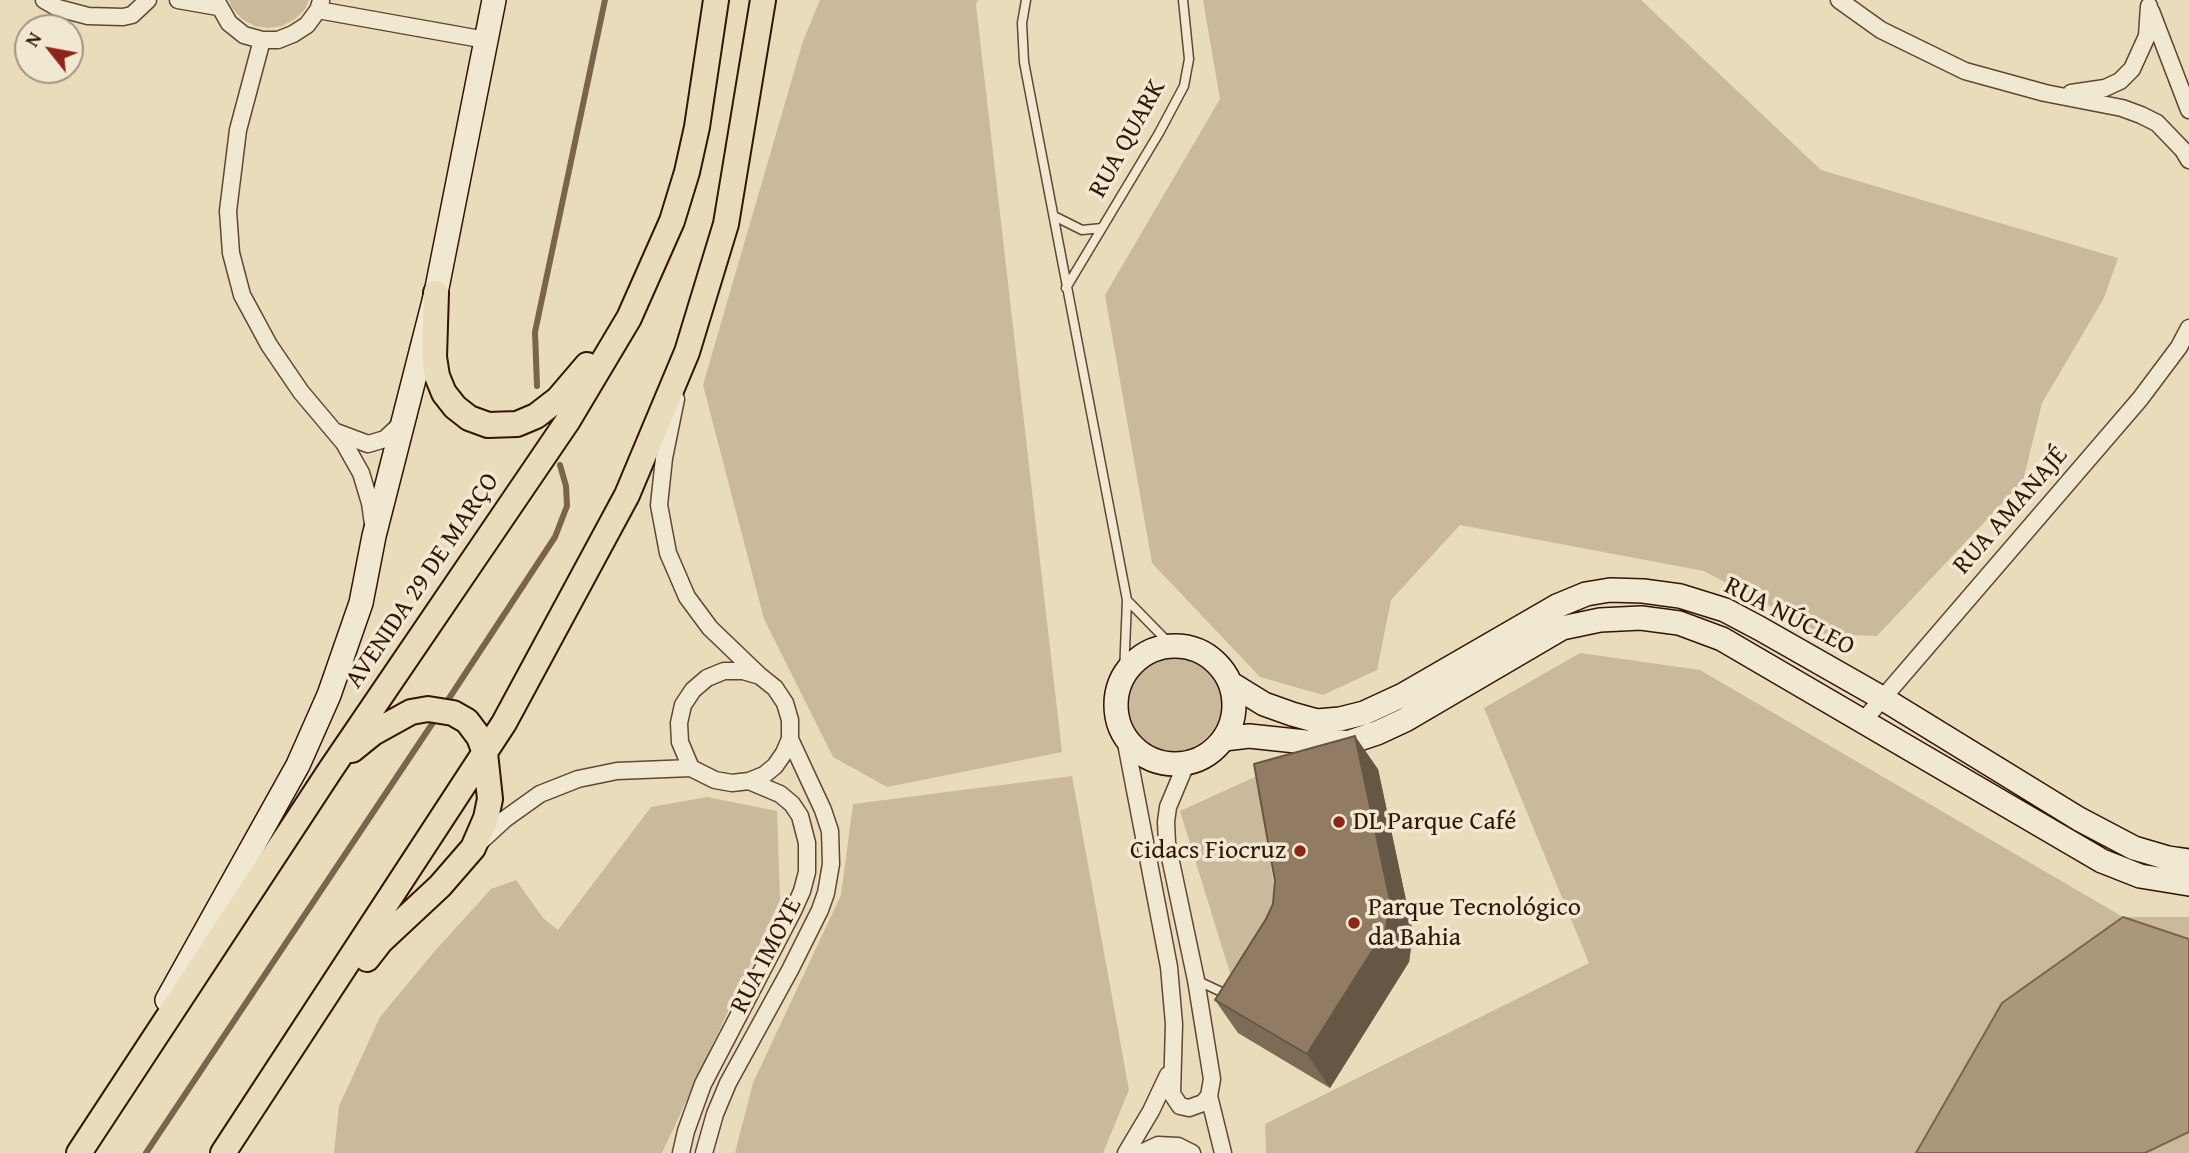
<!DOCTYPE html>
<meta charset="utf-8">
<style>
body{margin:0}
#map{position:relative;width:2189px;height:1153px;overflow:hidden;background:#e9dcba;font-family:"Gentium Book Plus",serif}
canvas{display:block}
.north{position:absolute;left:14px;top:14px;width:70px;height:70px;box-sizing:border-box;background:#f1e8d2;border:2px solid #a59480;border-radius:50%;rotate:301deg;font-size:19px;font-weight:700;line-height:28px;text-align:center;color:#321505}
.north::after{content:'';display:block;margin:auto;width:24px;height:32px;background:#8f2418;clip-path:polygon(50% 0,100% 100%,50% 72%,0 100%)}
</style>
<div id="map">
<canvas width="2189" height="1153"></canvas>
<div class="north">N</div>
</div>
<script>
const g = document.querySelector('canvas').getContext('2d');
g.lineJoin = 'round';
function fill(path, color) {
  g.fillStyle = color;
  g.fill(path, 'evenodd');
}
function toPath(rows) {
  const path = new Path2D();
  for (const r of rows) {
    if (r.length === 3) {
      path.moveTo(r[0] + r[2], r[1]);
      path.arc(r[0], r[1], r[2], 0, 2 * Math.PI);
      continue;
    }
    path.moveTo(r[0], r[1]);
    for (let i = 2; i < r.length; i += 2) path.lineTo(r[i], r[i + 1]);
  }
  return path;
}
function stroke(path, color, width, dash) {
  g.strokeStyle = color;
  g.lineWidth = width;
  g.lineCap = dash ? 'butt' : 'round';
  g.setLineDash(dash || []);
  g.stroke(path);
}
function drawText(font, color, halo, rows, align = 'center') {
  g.font = font + ' "Gentium Book Plus",serif';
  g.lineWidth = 7;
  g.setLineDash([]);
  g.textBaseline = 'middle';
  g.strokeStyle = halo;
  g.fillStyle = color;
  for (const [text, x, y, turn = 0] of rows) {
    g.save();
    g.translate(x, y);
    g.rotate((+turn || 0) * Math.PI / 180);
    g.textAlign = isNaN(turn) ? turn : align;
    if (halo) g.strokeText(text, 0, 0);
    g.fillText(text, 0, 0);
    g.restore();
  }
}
const green = toPath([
 [229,0,309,0,305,9,295,19,282,26,268,28,255,26,242,19,232,8],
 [820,0,978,0,976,5,1062,752,887,787,833,757,764,619,703,385,803,41],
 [1203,0,1641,0,1821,170,2118,258,2104,298,2042,403,2023,481,1877,636,1822,634,1704,571,1460,525,1391,600,1377,670,1323,695,1260,677,1152,563,1105,295,1220,99],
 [1580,653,1700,670,2123,917,2189,917,2189,1153,1266,1153,1265,1124,1589,963,1484,708],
 [1185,657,1203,666,1215,681,1224,702,1220,724,1204,740,1183,755,1164,752,1147,746,1125,717,1124,699,1128,685,1140,669,1156,660],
 [1072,776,1129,1090,1103,1153,735,1153,753,1083,841,895,853,804],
 [1257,776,1281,932,1234,986,1180,811],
 [707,797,777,811,780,900,662,1153,334,1153,339,1106,380,1017,434,952,491,889,516,880,543,918,558,930,651,807]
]);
const water = toPath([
 [2123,917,2189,939,2189,1132,2145,1153,1916,1153,2002,1003,2123,917]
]);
const stream = toPath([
 [537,386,535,332,605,0],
 [444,706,555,537,567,506,566,486,560,465],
 [146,1153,436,718]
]);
const lane = toPath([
 [1026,0,1022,23,1024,62,1127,600,1124,674],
 [1054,216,1082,230,1102,228],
 [1066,288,1159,133,1184,86,1189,59,1183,0],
 [1127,600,1171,645],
 [1196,980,1228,995]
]);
const street = toPath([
 [44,0,58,8,88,16,123,17,132,15,148,0],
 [178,0,218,7],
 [216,0,229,23,244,35,262,40,278,40,293,34,307,25,318,10,321,1],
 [1839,0,1881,30,1965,71,2045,93,2122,108,2141,115,2157,123,2183,150,2189,160],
 [318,10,486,40],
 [2151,11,2189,110],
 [262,40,238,130,228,211,231,253,242,295,269,345,301,392,344,443,361,473,370,503,373,524],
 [2071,93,2105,88,2120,81,2132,69,2147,36,2149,6],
 [676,399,664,458,659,505,668,553,687,597,710,628,760,676],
 [336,432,368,444,385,439,403,422],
 [724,671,743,671,760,676,775,688,785,703,790,720,790,739,784,753,775,766,764,775,749,781,732,783,715,780,691,768,680,742,679,723,683,705,693,690,707,678,724,671],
 [1864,720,2140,399,2179,347,2189,328],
 [1125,738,1169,967,1174,1024,1172,1094,1180,1106,1189,1108,1203,1103,1209,1096,1212,1079,1196,980,1167,843,1166,822,1168,807,1186,764],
 [480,842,505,819,540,794,578,779,617,771,691,768],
 [1209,1096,1223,1153],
 [681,1153,686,1131,703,1084,793,911,802,891,807,872,807,843,800,816,792,804,780,794,749,781],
 [704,1153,715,1114,728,1083,790,970,820,910,826,893,831,864,830,831,823,810,790,739],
 [1126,1153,1151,1111,1168,1075],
 [1141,1153,1158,1145,1178,1146,1192,1153]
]);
const secondary = toPath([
 [1175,705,59],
 [1230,683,1264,704,1292,714,1317,721,1340,719,1364,713,1403,695,1557,606,1586,594,1610,590,1643,591,1680,596,1725,610,1759,628,1882,698,2079,819,2134,848,2168,858,2189,861],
 [1224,739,1249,736,1315,743,1350,742,1377,733,1405,720,1562,628,1600,620,1641,618,1679,623,1722,639,2102,861,2140,876,2189,884],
 [167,1000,298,765,329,695,361,603,374,536,436,293,494,0]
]);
const primary = toPath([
 [436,293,434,357,437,376,444,393,455,407,469,418,488,425,517,424,536,416,558,399,587,365],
 [352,750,373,733,411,712,428,709,453,713,467,721,479,737,485,753,490,799,486,818,473,848,440,886,381,941,367,959],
 [79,1153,331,769,567,422,629,318,672,221,687,172,697,127,716,0],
 [223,1153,504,723,627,495,687,352,726,224,763,0]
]);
const wall = toPath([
 [1378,769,1413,933,1409,962,1330,1088,1238,1033,1215,1000,1266,919,1273,904,1275,881]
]);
const shadedWall = toPath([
 [1355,736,1378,769,1413,933,1409,962,1330,1088,1307,1054]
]);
const building = toPath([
 [1355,736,1390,900,1386,929,1307,1054,1215,1000,1266,919,1273,904,1275,881,1254,764,1355,736]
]);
const markers = [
 [1339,822,7,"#8f2418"],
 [1300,851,7,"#8f2418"],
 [1354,923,7,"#8f2418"]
];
const streetNames = [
 ["RUA QUARK",1128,139,-61],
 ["RUA AMANAJÉ",2011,511,-49],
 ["AVENIDA 29 DE MARÇO",423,581,-56],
 ["RUA NÚCLEO",1789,617,27],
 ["RUA IMOYE",767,956,-63]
];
const poiNames = [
 ["DL Parque Café",1353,822],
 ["Cidacs Fiocruz",1286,851,"right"],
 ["Parque Tecnológico",1368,908],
 ["da Bahia",1368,938]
];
fill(green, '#caba9b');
fill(water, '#ab987c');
stroke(water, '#7b644c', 2);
stroke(stream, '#7b644c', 6);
stroke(lane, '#604732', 11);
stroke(street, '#604732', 19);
stroke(secondary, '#321505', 26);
stroke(primary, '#321505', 28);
stroke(lane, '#f1e8d2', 8);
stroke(street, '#f1e8d2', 16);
stroke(secondary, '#f1e8d2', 23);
stroke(primary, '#e9dcba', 24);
fill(wall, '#7d6b55');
fill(shadedWall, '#665745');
fill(building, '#917c63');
stroke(building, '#665745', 2);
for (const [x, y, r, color] of markers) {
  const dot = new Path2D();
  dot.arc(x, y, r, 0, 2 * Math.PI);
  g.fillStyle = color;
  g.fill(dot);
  stroke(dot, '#f1e8d2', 2.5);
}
drawText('26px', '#321505', '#f1e8d2', streetNames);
drawText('26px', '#321505', '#f1e8d2', poiNames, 'left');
</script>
